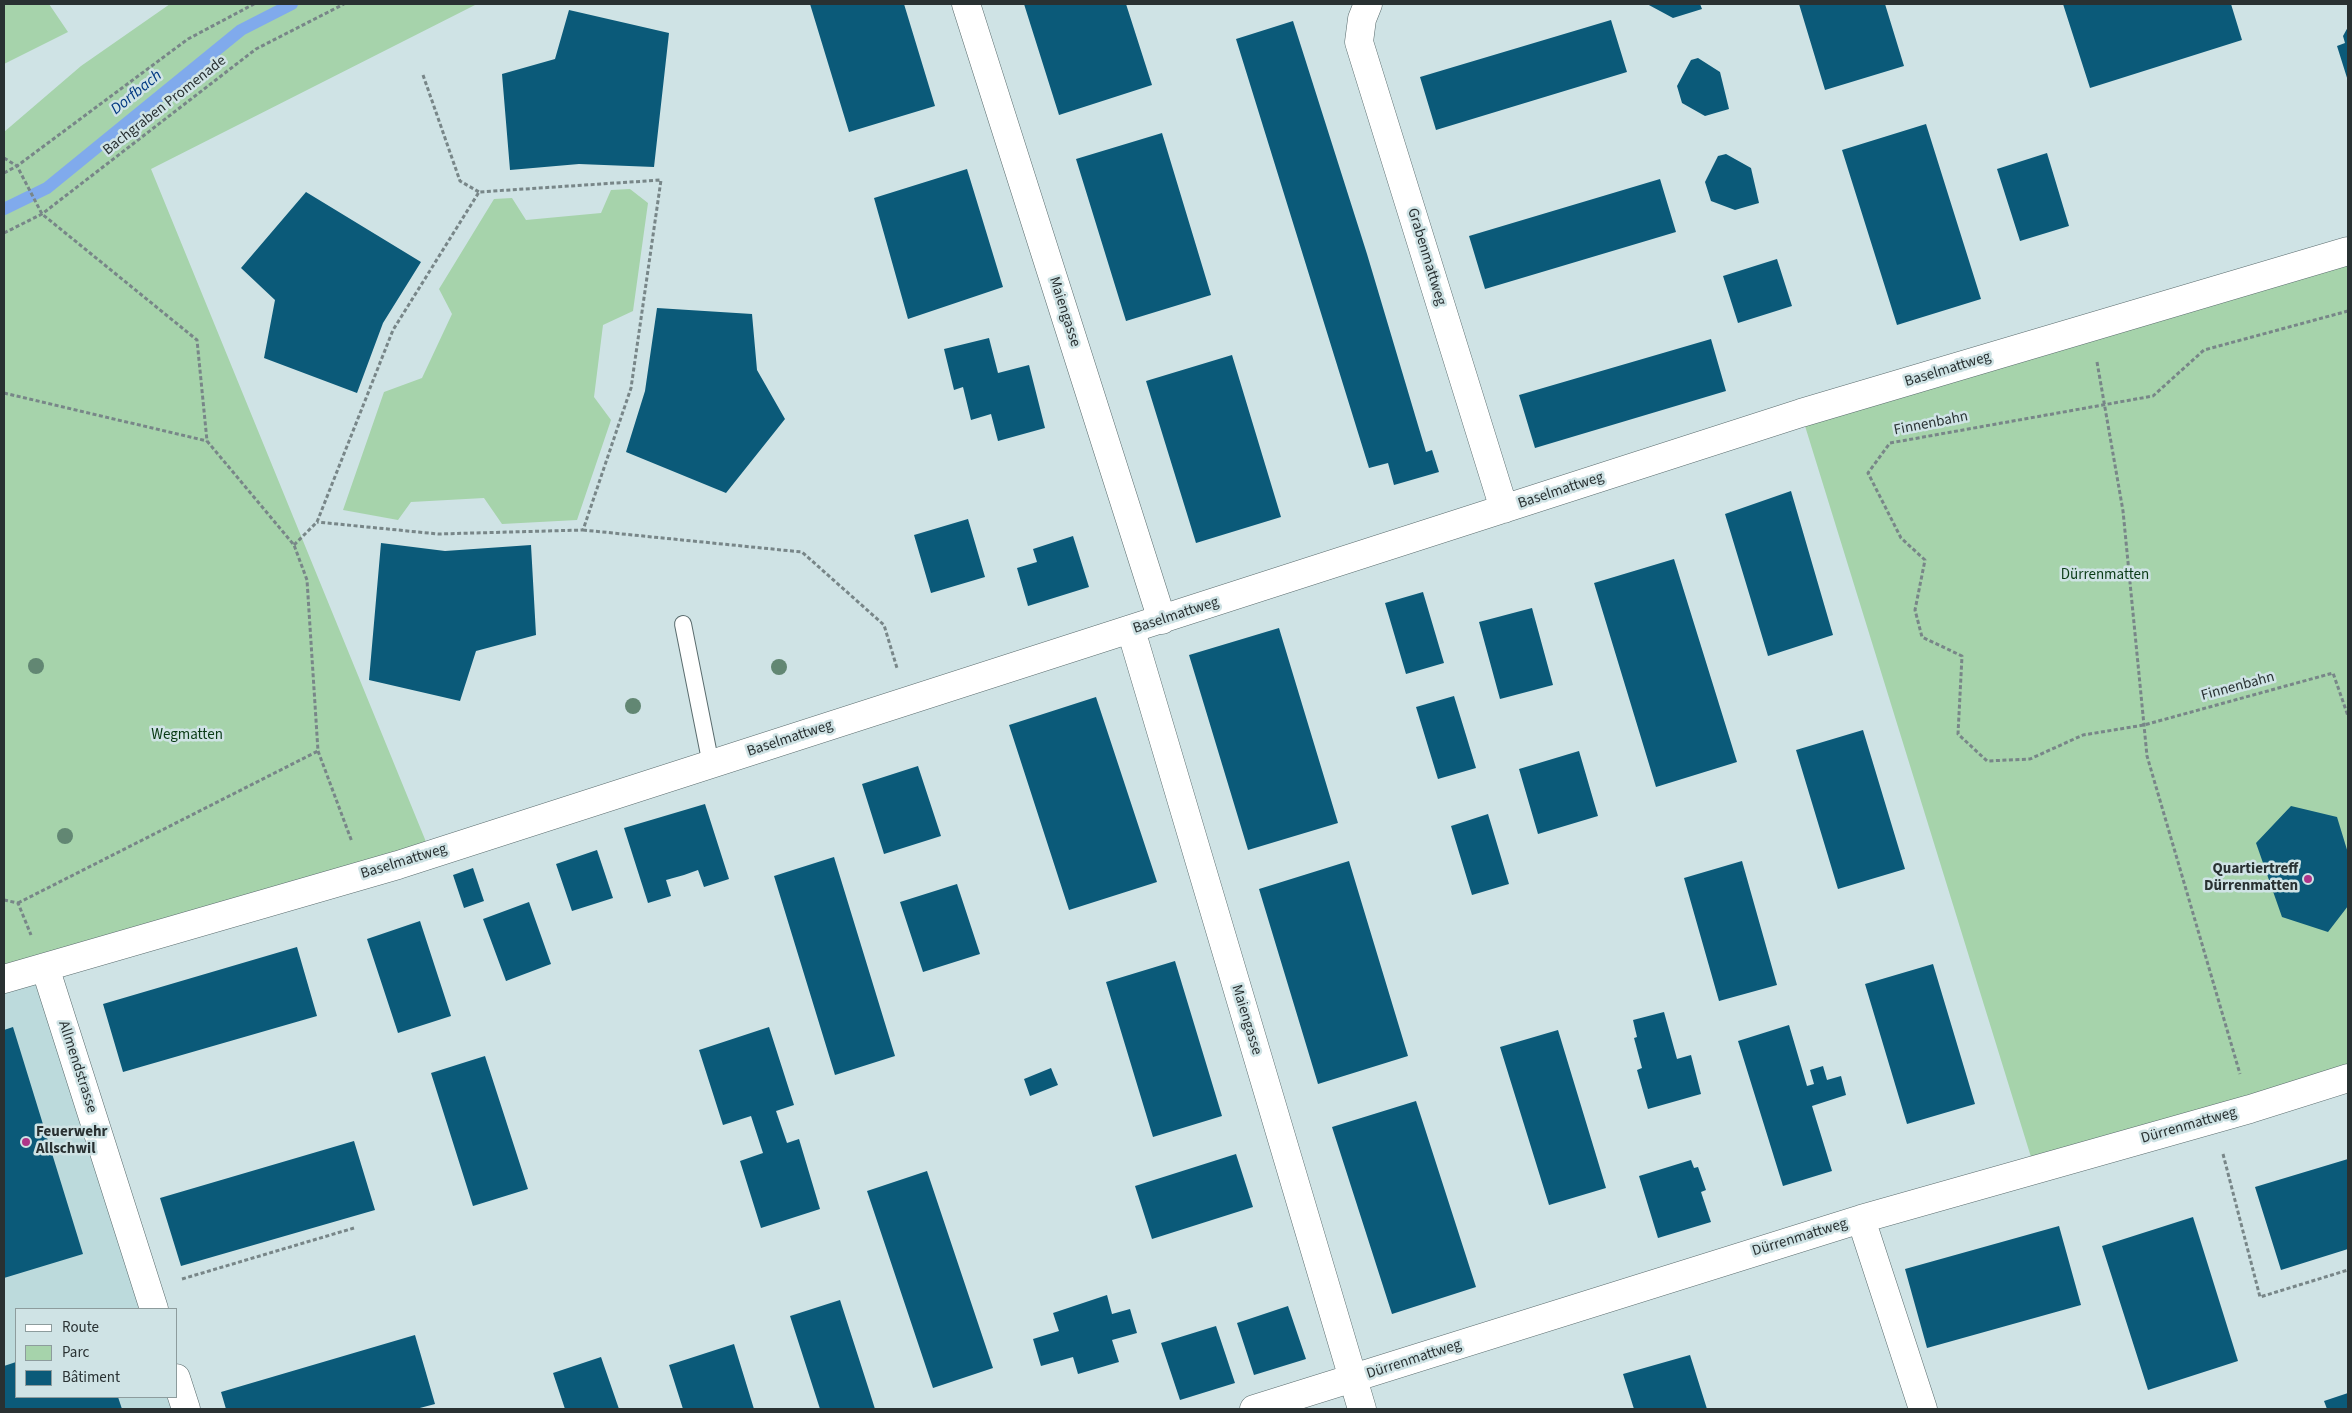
<!DOCTYPE html>
<meta charset="utf-8">
<style>
body{margin:0}
#map{position:relative;width:2352px;height:1413px;overflow:hidden;background:#cfe3e5;font-family:"Source Sans 3",sans-serif}
canvas{display:block}
.frame{position:absolute;inset:0;border:5px solid #293132;pointer-events:none}
.legend{position:absolute;left:15px;top:1308px;width:162px;height:90px;box-sizing:border-box;background:#cfe3e5;border:1px solid #8d9c9d;margin:0;padding:6px 9px;list-style:none;font-size:15px;color:#293132}
.legend li{display:flex;align-items:center;gap:10px;height:25px}
.legend b{width:25px;border:1px solid #8d9c9d}
</style>
<div id="map">
<canvas width="2352" height="1413"></canvas>
<div class="frame"></div>
<ul class="legend">
<li><b style="height:6px;background:#fff"></b>Route</li>
<li><b style="height:14px;background:#a6d3ab"></b>Parc</li>
<li><b style="height:14px;background:#0b5a79"></b>Bâtiment</li>
</ul>
</div>
<script>
const g = document.querySelector('canvas').getContext('2d');
g.lineJoin = 'round';
function fill(path, color) { g.fillStyle = color; g.fill(path, 'evenodd'); }
function trace(path, color, width, dash) { g.strokeStyle = color; g.lineWidth = width; g.lineCap = dash ? 'butt' : 'round'; g.setLineDash(dash || []); g.stroke(path); }
function label(font, color, halo, rows, align = 'center') {
  g.font = font + ' "Source Sans 3",sans-serif'; g.lineWidth = 5; g.setLineDash([]); g.textBaseline = 'middle'; g.strokeStyle = halo; g.fillStyle = color; for (const [text, x, y, turn = 0] of rows) {
    g.save(); g.translate(x, y); g.rotate((+turn || 0) * Math.PI / 180); g.textAlign = isNaN(turn) ? turn : align; if (halo) g.strokeText(text, 0, 0); g.fillText(text, 0, 0); g.restore();
  }
}
const built = new Path2D(`
 M45 967 154 1309H16V1397H176L186 1409H4V979Z`);
const green = new Path2D(`
 M4 4H49L68 32 4 64Z
 M170 4H477L151 169 431 854 4 979V132L81 66Z
 M630 189 648 203 633 311 603 325 594 397 611 420 577 520 502 524 484 498 411 502 398 520 343 510 384 392 422 378 452 314 439 289 494 199 512 198 526 220 601 213 611 190Z
 M2348 251V1078L2035 1170 1801 413Z`);
const stream = new Path2D(`
 M4 209 47 188 241 30 292 4`);
const building = new Path2D(`
 M810 4H904L935 106 849 132Z
 M1024 4H1126L1152 85 1059 115Z
 M1647 4H1700L1702 9 1673 18Z
 M1799 4H1885L1904 66 1825 90Z
 M2063 4H2231L2242 40 2090 88Z
 M569 10 669 33 654 167 579 164 510 170 502 74 555 59Z
 M1611 20 1627 72 1436 130 1420 77Z
 M1293 21 1367 254 1426 452 1432 450 1439 472 1394 485 1388 463 1369 468 1236 39Z
 M2348 27V81L2337 46 2345 43 2343 36Z
 M1698 58 1720 72 1729 109 1705 116 1682 103 1677 86 1691 60Z
 M1926 124 1981 299 1897 325 1842 150Z
 M1162 133 1211 295 1126 321 1076 159Z
 M2047 153 2069 226 2020 241 1997 169Z
 M1726 154 1751 168 1759 203 1735 210 1711 201 1705 182 1718 156Z
 M967 169 1003 287 908 319 874 198Z
 M1660 179 1676 232 1485 289 1469 236Z
 M306 192 421 262 383 323 357 393 264 358 275 300 241 268Z
 M1777 259 1792 306 1738 323 1723 276Z
 M657 308 752 314 757 370 785 419 726 493 626 452 645 391Z
 M989 338 998 373 1029 365 1045 428 998 441 991 414 971 420 963 387 954 390 944 349Z
 M1711 339 1726 391 1535 448 1519 395Z
 M1232 355 1281 517 1196 543 1146 381Z
 M1791 491 1833 635 1768 656 1725 514Z
 M968 519 985 577 931 593 914 535Z
 M1073 536 1089 587 1028 606 1017 568 1037 562 1033 549Z
 M381 543 445 551 531 545 536 635 476 651 460 701 369 680Z
 M1674 559 1737 762 1656 787 1594 583Z
 M1423 592 1444 663 1406 674 1385 603Z
 M1532 608 1553 685 1500 699 1479 622Z
 M1279 628 1338 823 1248 850 1189 655Z
 M1454 696 1476 768 1438 779 1416 707Z
 M1096 697 1157 882 1069 910 1009 725Z
 M1863 730 1905 869 1838 889 1796 750Z
 M1579 751 1598 816 1538 834 1519 769Z
 M918 766 941 836 884 854 862 784Z
 M705 804 729 879 704 887 698 870 684 875 666 880 671 896 648 903 624 828Z
 M2291 806 2337 817 2348 853V906L2328 932 2282 917 2256 843Z
 M1488 814 1509 884 1472 895 1451 826Z
 M597 850 613 898 572 911 556 864Z
 M834 857 895 1056 835 1075 774 876Z
 M1349 861 1408 1056 1318 1084 1259 889Z
 M1742 861 1777 985 1719 1001 1684 878Z
 M473 868 484 901 464 908 453 875Z
 M957 884 980 954 923 972 900 902Z
 M529 902 551 964 506 981 483 919Z
 M420 921 451 1016 398 1033 367 939Z
 M297 947 317 1016 123 1072 103 1004Z
 M1175 961 1222 1116 1153 1137 1106 982Z
 M1933 964 1975 1104 1907 1124 1865 984Z
 M1664 1012 1677 1059 1691 1055 1701 1094 1648 1109 1637 1070 1642 1068 1634 1038 1637 1037 1633 1020Z
 M1789 1025 1807 1086 1814 1084 1810 1070 1823 1066 1827 1080 1841 1076 1846 1095 1812 1106 1832 1171 1783 1186 1738 1041Z
 M13 1027 83 1254 4 1278V1030Z
 M769 1027 794 1105 776 1111 787 1143 799 1139 820 1209 761 1228 740 1161 763 1153 751 1116 723 1125 699 1050Z
 M1558 1030 1606 1188 1549 1205 1500 1047Z
 M485 1056 528 1189 473 1206 431 1073Z
 M1051 1068 1058 1085 1030 1096 1024 1079Z
 M1416 1101 1476 1287 1392 1314 1332 1127Z
 M354 1141 375 1210 181 1266 160 1198Z
 M1236 1154 1253 1207 1152 1239 1135 1186Z
 M2348 1159V1249L2281 1270 2255 1187Z
 M1691 1160 1694 1168 1698 1167 1706 1190 1701 1192 1711 1222 1658 1238 1639 1176Z
 M927 1171 993 1368 933 1388 867 1191Z
 M2193 1217 2238 1361 2148 1390 2102 1246Z
 M2059 1226 2081 1305 1927 1348 1905 1269Z
 M1107 1295 1112 1314 1130 1309 1137 1333 1112 1340 1119 1362 1078 1374 1073 1357 1041 1366 1033 1339 1059 1331 1053 1313Z
 M840 1300 869 1390 875 1409H820L790 1316Z
 M1288 1306 1306 1359 1254 1375 1237 1323Z
 M1216 1326 1235 1383 1180 1400 1161 1343Z
 M415 1335 435 1404 416 1409H226L221 1392Z
 M734 1344 754 1409H683L669 1365Z
 M1690 1355 1707 1409H1634L1623 1374Z
 M601 1357 619 1409H565L553 1373Z
 M16 1362V1397H118L122 1409H4V1366Z
 M2348 1393V1409H2327L2324 1401Z`);
const path = new Path2D(`
 M423 75 460 181 479 192
 M4 158 17 166 42 214 197 340 207 441 294 545 307 580 318 751 352 842
 M4 173 17 166 188 39 254 4
 M4 233 42 214 256 49 344 4
 M2348 311 2204 350 2153 396 1890 443 1868 473 1901 538 1925 560 1915 610 1922 637 1962 656 1958 734 1987 761 2030 759 2083 735 2144 725 2333 673 2348 716
 M2097 362 2123 511 2147 756 2240 1074
 M4 393 207 441
 M583 530 802 552 884 625 897 668
 M294 545 317 522 393 330 479 192 661 180 631 388 583 530 438 534 317 522
 M4 900 18 903 31 935
 M18 903 318 751
 M2223 1154 2260 1297 2348 1270
 M182 1279 354 1228`);
const lane = new Path2D(`
 M683 624 711 765`);
const street = new Path2D(`
 M966 4 1162 620
 M1368 4 1362 19 1359 42 1504 509
 M1131 630 1362 1409
 M45 967 154 1309
 M4 979 398 865 1801 413 2348 251
 M1861 1219 1923 1409
 M176 1378 186 1409
 M1254 1409 1861 1219 2250 1109 2348 1078`);
const trees = [
 [36,666],
 [779,667],
 [633,706],
 [65,836]
];
const markers = [
 [2308,879,5,"#ae3589"],
 [26,1142,5,"#ae3589"]
];
const streetNames = [
 ["Bachgraben Promenade",165,106,-38],
 ["Grabenmattweg",1426,257,73],
 ["Maiengasse",1064,312,72],
 ["Baselmattweg",1948,370,-17],
 ["Finnenbahn",1931,424,-11],
 ["Baselmattweg",1561,491,-18],
 ["Baselmattweg",1176,616,-18],
 ["Finnenbahn",2238,687,-15],
 ["Baselmattweg",790,739,-18],
 ["Baselmattweg",404,862,-17],
 ["Maiengasse",1246,1020,73],
 ["Allmendstrasse",77,1067,72],
 ["Dürrenmattweg",2189,1126,-16],
 ["Dürrenmattweg",1800,1238,-17],
 ["Dürrenmattweg",1414,1360,-18]
];
const parkNames = [
 ["Dürrenmatten",2105,576],
 ["Wegmatten",187,736]
];
const poiNames = [
 ["Quartiertreff",2298,870],
 ["Dürrenmatten",2298,887],
 ["Feuerwehr",36,1133,"left"],
 ["Allschwil",36,1150,"left"]
];
const waterNames = [
 ["Dorfbach",137,93,-39]
];
fill(built, '#bcdadc');
fill(green, '#a6d3ab');
trace(stream, '#80aaec', 12);
fill(building, '#0b5a79');
trace(lane, '#5a6c6e', 18);
trace(street, '#5a6c6e', 29);
trace(path, '#788688', 3, [4, 2.5]);
trace(lane, '#fff', 16);
trace(street, '#fff', 28);
g.fillStyle = '#628773';
for (const [x, y] of trees) { g.beginPath(); g.arc(x, y, 8, 0, 2 * Math.PI); g.fill(); }
for (const [x, y, r, color] of markers) { const dot = new Path2D(); dot.arc(x, y, r, 0, 2 * Math.PI); g.fillStyle = color; g.fill(dot); trace(dot, '#cfe3e5', 2); }
label('15px', '#293132', '#cfe3e5', streetNames);
label('15px', '#093b16', '#cfe3e5', parkNames);
label('bold 15px', '#293132', '#cfe3e5', poiNames, 'right');
label('italic 16px', '#013781', '#cfe3e5', waterNames);
</script>
